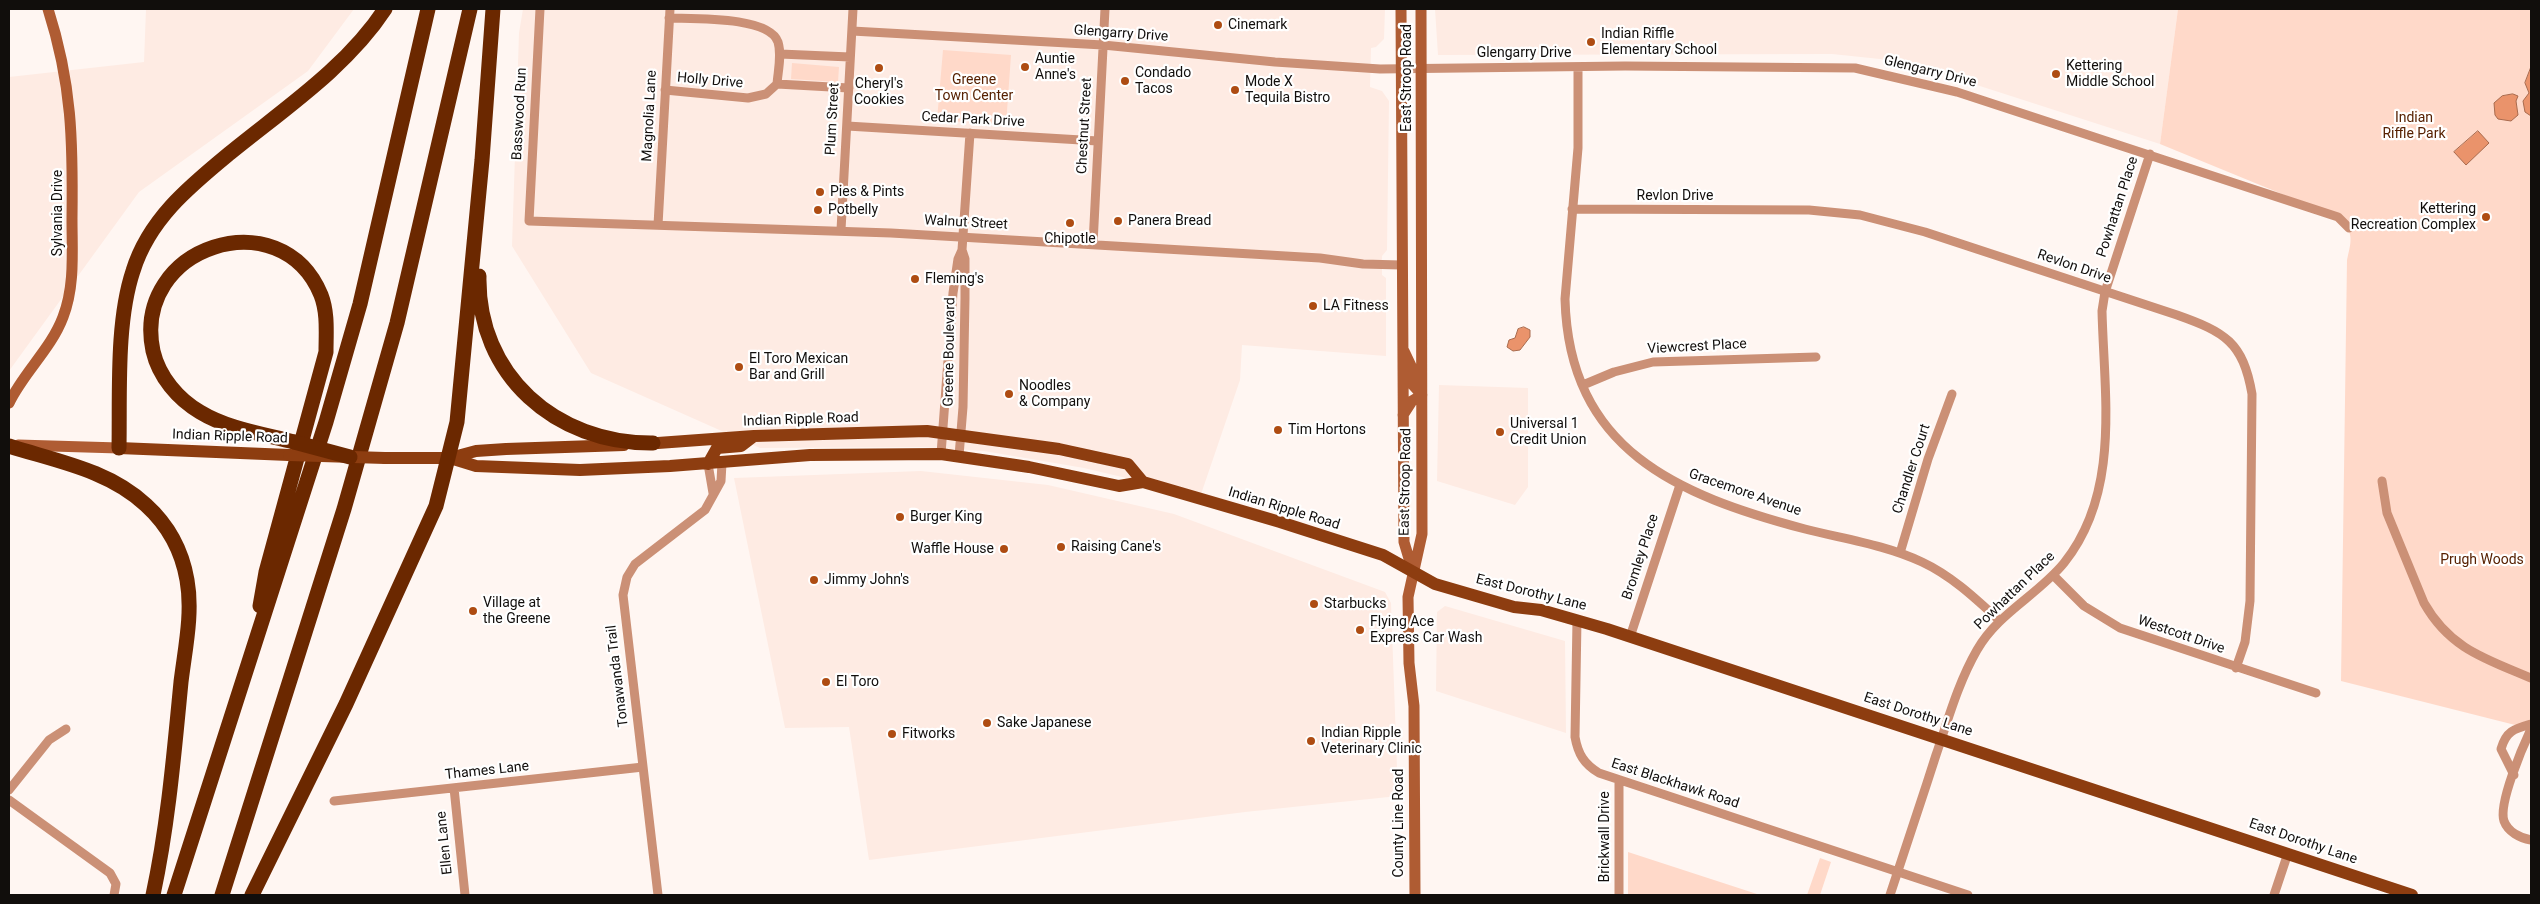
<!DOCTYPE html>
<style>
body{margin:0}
#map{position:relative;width:2540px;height:904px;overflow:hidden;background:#fff6f2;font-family:Roboto,sans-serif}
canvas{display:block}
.frame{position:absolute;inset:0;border:10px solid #110e0c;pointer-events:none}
</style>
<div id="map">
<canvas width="2540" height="904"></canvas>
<div class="frame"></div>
</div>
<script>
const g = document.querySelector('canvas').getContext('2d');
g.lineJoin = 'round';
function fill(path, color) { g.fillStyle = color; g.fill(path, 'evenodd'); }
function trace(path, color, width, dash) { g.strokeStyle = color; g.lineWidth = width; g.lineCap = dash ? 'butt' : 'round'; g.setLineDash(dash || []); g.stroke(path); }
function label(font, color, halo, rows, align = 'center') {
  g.font = font + ' Roboto,sans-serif'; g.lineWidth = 4.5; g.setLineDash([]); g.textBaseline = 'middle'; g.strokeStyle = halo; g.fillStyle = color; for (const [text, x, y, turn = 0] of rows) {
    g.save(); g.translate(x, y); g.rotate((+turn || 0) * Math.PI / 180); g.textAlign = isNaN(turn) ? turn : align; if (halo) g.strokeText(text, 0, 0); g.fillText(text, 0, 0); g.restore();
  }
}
const built = new Path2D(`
 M146 9H354L308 71 139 192 9 371V77L144 62Z
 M523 9H1385L1384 39 1376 47 1371 48 1370 87 1382 91 1389 101 1387 250 1382 256V275L1386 278V356L1242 345 1240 380 1199 500 1143 482 1084 468 984 451 922 447 760 448 591 373 512 246 519 33Z
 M1435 9H2178L2160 144 1924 68 1880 59 1832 54 1438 55Z
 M1439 385 1528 388V487L1515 505 1437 481Z
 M921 471 1048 485 1174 514 1385 592 1391 603 1398 796 1245 812 869 860 849 727 785 728 734 478Z
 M1445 606 1565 641 1566 733 1436 691 1437 612Z`);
const green = new Path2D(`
 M2178 9H2531V729L2341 681 2347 260C2352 238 2354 233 2338 217L2160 144Z
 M943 50 1011 55 1006 125 937 120Z
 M792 63 839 67 838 82 791 79Z
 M1628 852 1760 895H1628Z
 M1820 858 1831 862 1820 895H1807Z`);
const water = new Path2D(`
 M2531 67V116L2525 112 2523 101 2529 93 2525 83Z
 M2513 94 2518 96 2516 101 2518 115 2511 121 2498 119 2495 115 2494 103 2502 96Z
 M2478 131 2489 143 2466 165 2454 152Z
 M1524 327 1530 330V337L1520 350 1513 351 1507 347 1509 340 1515 338 1518 329Z`);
const street = new Path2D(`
 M540 9 529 221 891 233 1320 258 1363 264 1401 265
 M852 31 1103 45 1275 62 1380 69 1625 66 1855 68 1957 92 2338 217 2349 228
 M780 54 850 57
 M1578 67V148L1565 299C1569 450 1677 495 1805 529 1844 539 1886 545 1922 562 1952 576 1976 599 2000 621
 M777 84 849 88
 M665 90 748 98 766 94 777 84C778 71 782 55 778 42 769 16 693 19 669 18
 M847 126 1098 141
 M1572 209 1809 210 1860 215 1925 232 2177 315C2225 332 2243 342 2252 394L2250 601 2245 642 2236 668
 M658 225 670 9
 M841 230 853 9
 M1093 244 1105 9
 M1583 385 1614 372 1653 362 1816 357
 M941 454 953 293 958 259 962 250
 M959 456 963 407 965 298V259L962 250 970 133
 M708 464 713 493
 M2382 481 2387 513 2424 603C2450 649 2486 659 2531 678
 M1900 553 1928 459 1952 394
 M2053 575 2084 606 2120 628 2316 693
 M1577 620 1575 737C1578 754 1584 764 1599 773L1968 895
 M1630 637 1680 485
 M2531 729C2523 746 2498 804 2504 821 2508 832 2520 838 2531 840
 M2514 775 2501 749C2506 731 2514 729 2531 724
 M454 788 465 895
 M9 790 49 740 66 729
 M9 800 110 873 116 884 114 895
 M334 801 643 767
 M658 895 623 595 627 577 635 564 705 510 721 481 722 463
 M1619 895V780
 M1890 895C1905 849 1921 802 1936 755 1948 720 1958 683 1977 650 1998 613 2038 595 2064 563 2121 492 2104 395 2102 311L2105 292 2150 154
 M2274 895 2288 853`);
const secondary = new Path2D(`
 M1401 9 1404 542 1413 572
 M9 403C24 372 51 349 63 317 75 286 72 252 72 219 73 141 72 84 48 9
 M1403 415 1412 401 1422 395 1413 385V370L1404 351
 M18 445 119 448
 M1415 895 1414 706 1409 663 1408 597 1422 534 1421 9`);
const primary = new Path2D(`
 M644 444 754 436 927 431 1059 449 1128 464 1143 482
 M119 448 289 455
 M385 458H450L476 451 506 449 624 445
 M450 458 476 466 580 470 670 466 810 455 941 454 1029 467 1119 486 1143 482 1280 522 1383 555 1435 584 1514 607 1541 610 1607 629 2412 895
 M708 464 717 448 741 446 754 436`);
const highway = new Path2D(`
 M479 276C477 375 556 444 653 443
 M9 446C56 461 109 470 146 505 168 525 182 551 187 580 193 613 185 649 181 682 174 754 168 825 153 895
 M119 448C120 393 116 322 133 271 149 219 190 186 230 153 284 109 347 67 385 9
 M260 606 266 572 326 352C326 333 328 313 321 295 281 198 131 246 153 351 159 377 178 399 200 412 228 429 263 434 294 442
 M174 895 326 422 360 304 428 9
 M222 895 344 509 397 323 470 9
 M252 895 346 704 436 506 457 422 482 160 493 9`);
const primaryBridge = new Path2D(`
 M289 455 385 458`);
const highwayBridge = new Path2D(`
 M294 442 350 457`);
const markers = [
 [1218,25,5,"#ae4c12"],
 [1591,42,5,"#ae4c12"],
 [1025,67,5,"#ae4c12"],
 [879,68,5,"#ae4c12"],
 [2056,74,5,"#ae4c12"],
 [1125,81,5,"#ae4c12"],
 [1235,90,5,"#ae4c12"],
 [820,192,5,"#ae4c12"],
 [818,210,5,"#ae4c12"],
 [2486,217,5,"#ae4c12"],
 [1118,221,5,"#ae4c12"],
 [1070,223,5,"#ae4c12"],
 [915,279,5,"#ae4c12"],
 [1313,306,5,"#ae4c12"],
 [739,367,5,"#ae4c12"],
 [1009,394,5,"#ae4c12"],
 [1278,430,5,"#ae4c12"],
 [1500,432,5,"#ae4c12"],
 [900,517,5,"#ae4c12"],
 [1061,547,5,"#ae4c12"],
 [1004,549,5,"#ae4c12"],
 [814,580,5,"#ae4c12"],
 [1314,604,5,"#ae4c12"],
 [473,611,5,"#ae4c12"],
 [1360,630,5,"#ae4c12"],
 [826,682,5,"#ae4c12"],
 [987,723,5,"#ae4c12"],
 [892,734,5,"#ae4c12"],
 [1311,741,5,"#ae4c12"]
];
const poiNames = [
 ["Cinemark",1228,25],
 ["Indian Riffle",1601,34],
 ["Elementary School",1601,50],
 ["Auntie",1035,59],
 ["Anne's",1035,75],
 ["Kettering",2066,66],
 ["Middle School",2066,82],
 ["Condado",1135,73],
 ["Tacos",1135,89],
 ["Mode X",1245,82],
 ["Tequila Bistro",1245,98],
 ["Cheryl's",879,84,"center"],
 ["Cookies",879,100,"center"],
 ["Pies & Pints",830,192],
 ["Kettering",2476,209,"right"],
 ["Recreation Complex",2476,225,"right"],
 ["Potbelly",828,210],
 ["Panera Bread",1128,221],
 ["Chipotle",1070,239,"center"],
 ["Fleming's",925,279],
 ["LA Fitness",1323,306],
 ["El Toro Mexican",749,359],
 ["Bar and Grill",749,375],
 ["Noodles",1019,386],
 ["& Company",1019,402],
 ["Universal 1",1510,424],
 ["Credit Union",1510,440],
 ["Tim Hortons",1288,430],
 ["Burger King",910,517],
 ["Raising Cane's",1071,547],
 ["Waffle House",994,549,"right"],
 ["Jimmy John's",824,580],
 ["Village at",483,603],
 ["the Greene",483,619],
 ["Starbucks",1324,604],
 ["Flying Ace",1370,622],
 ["Express Car Wash",1370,638],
 ["El Toro",836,682],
 ["Sake Japanese",997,723],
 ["Indian Ripple",1321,733],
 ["Veterinary Clinic",1321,749],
 ["Fitworks",902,734]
];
const streetNames = [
 ["Glengarry Drive",1121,34,4],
 ["Glengarry Drive",1524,53],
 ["Glengarry Drive",1930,72,14],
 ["East Stroop Road",1407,78,-90],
 ["Holly Drive",710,81,5],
 ["Basswood Run",520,114,-87],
 ["Magnolia Lane",650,116,-87],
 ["Plum Street",833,119,-87],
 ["Cedar Park Drive",973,120,3],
 ["Chestnut Street",1085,126,-87],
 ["Revlon Drive",1675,196],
 ["Powhattan Place",2118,207,-72],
 ["Sylvania Drive",58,213,-90],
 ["Walnut Street",966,223,3],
 ["Revlon Drive",2074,267,19],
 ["Viewcrest Place",1697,347,-3],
 ["Greene Boulevard",950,352,-89],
 ["Indian Ripple Road",801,420,-2],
 ["Indian Ripple Road",230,437,2],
 ["Chandler Court",1912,469,-72],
 ["East Stroop Road",1406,482,-89],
 ["Gracemore Avenue",1745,493,19],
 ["Indian Ripple Road",1284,509,17],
 ["Bromley Place",1641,557,-72],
 ["Powhattan Place",2015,591,-44],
 ["East Dorothy Lane",1531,593,14],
 ["Westcott Drive",2181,635,19],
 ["Tonawanda Trail",618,676,-97],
 ["East Dorothy Lane",1918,715,18],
 ["Thames Lane",487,771,-6],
 ["East Blackhawk Road",1675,784,18],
 ["County Line Road",1399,823,-90],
 ["Brickwall Drive",1605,837,-90],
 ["East Dorothy Lane",2303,842,19],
 ["Ellen Lane",445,843,-96]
];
const parkNames = [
 ["Greene",974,80],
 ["Town Center",974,96],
 ["Indian",2414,118],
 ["Riffle Park",2414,134],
 ["Prugh Woods",2482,560]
];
fill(built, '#feebe3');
fill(green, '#ffd9c9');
fill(water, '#ea936b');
trace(water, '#a96b4e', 1);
trace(street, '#cb9076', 9);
trace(secondary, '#af5c33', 11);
trace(primary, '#8d3d10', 12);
trace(highway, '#6b2800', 15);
trace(primaryBridge, '#8d3d10', 12);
trace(highwayBridge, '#6b2800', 15);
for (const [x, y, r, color] of markers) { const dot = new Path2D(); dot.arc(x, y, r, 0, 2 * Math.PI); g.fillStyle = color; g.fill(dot); trace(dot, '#fff', 2); }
label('14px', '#110e0c', '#fff', poiNames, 'left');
label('14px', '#110e0c', '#fff', streetNames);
label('14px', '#572102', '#fff', parkNames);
</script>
